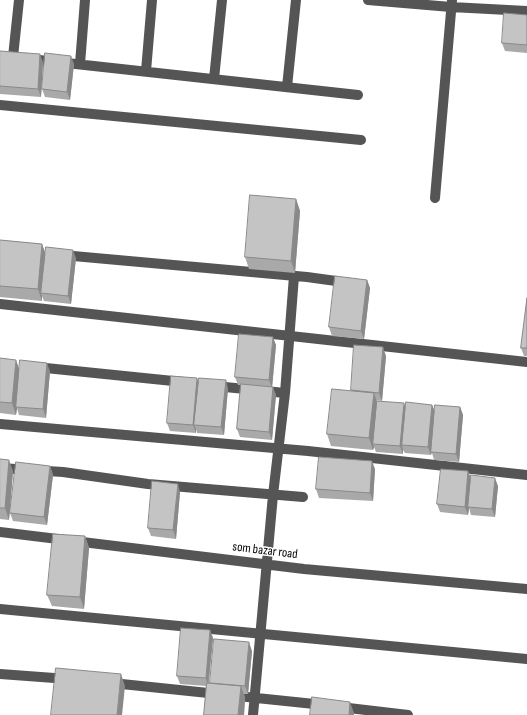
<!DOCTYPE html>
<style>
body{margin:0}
canvas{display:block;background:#fff}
</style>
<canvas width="527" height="715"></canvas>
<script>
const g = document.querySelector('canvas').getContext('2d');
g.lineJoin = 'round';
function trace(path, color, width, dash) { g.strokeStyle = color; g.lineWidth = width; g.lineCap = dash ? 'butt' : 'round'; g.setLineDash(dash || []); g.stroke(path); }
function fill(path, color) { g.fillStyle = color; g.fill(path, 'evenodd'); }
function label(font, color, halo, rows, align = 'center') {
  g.font = font + ' "Sofia Sans Condensed",sans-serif'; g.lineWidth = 3; g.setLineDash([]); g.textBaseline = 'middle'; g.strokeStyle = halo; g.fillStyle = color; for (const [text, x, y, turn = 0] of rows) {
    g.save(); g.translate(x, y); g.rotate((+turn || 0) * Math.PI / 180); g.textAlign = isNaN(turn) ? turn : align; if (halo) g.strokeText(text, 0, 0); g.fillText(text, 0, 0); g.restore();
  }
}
const minor = new Path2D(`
 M368 0 451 7 527 11
 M13 57 19 0
 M30 59 358 95
 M80 64 85 0
 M146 71 152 0
 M214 79 222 0
 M287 87 296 0
 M0 105 361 140
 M435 198 452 0
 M62 255 307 277 336 281
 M0 304 527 362
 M36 367 183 382
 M215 386 285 393
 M0 424 308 451 527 475
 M0 468 63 472 148 484 303 497
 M0 532 304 569 527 589
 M0 609 527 659
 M0 674 68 679
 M112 683 324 705
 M340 707 408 715
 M253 715 273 495 285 393 294 276`);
const wall = new Path2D(`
 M527 15V53L505 51 502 43Z
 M0 51 43 62 41 97 0 94Z
 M74 64 70 100 45 97 42 89Z
 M296 199 300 211 295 273 249 269 245 257Z
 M0 240 42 244 45 254 76 258 71 304 44 301 42 296V301L0 297Z
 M367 280 370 288 364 339 332 336 329 327Z
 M527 298V356H524L521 348Z
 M276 345 272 387 276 395 272 440 240 437 237 429 241 385H238L235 377Z
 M386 356 382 401 376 400 377 401 405 407 432 405 435 411 460 407 463 415 459 462 434 460 432 453 431 455 405 453 403 450V454L376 452 374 447 373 450 331 446 327 434 351 391Z
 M0 358 20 370 50 371 46 418 19 415 17 408 16 415 0 413Z
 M198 381 228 388 224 435 197 433 196 429V433L170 431 167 423Z
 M0 459 13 471 9 520 0 519Z
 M50 466 53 475 47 525 13 521 10 513Z
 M375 469 373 501 319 498 316 489Z
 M468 471 471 479 498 486 495 517 471 515 469 508 468 515 440 512 437 504Z
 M180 492 176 539 151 536 148 528Z
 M85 536 89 548 84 609 52 606 47 595Z
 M210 630 213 638 209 683 210 684 252 651 248 694H244L245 698 244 715H204L206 686 180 684 177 676Z`);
const shadedWall = new Path2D(`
 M40 54 43 62 41 97 38 89Z
 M71 56 74 64 70 100 67 92Z
 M296 199 300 211 295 273 291 261Z
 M42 244 46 255 41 293 42 296V301L38 289Z
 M73 250 76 258 71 304 68 296Z
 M367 280 370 288 364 339 361 331Z
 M273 337 276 345 272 388 269 380Z
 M383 347 386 356 382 401 379 393Z
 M16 360 20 371 16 407 17 408 16 415 12 403Z
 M47 363 50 371 46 418 43 409Z
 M197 378 200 386 194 425 196 429V433L193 425Z
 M226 380 228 388 224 435 221 427Z
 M273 387 276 395 272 440 269 432Z
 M374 393 378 405 373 444 374 447 373 450 369 438Z
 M404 403 407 411 402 445 403 450V454L400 446Z
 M432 405 435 413 431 455 428 447Z
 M460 407 463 415 459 462 456 454Z
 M9 460 13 471 9 520 5 508Z
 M372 461 375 469 373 501 370 493Z
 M50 466 53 475 47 525 44 517Z
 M468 471 471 479 468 507 469 508 468 515 465 507Z
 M495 478 498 486 495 517 492 509Z
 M178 484 180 492 176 539 173 530Z
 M85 536 89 548 84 609 80 597Z
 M210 630 213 638 208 686 206 678Z
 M249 642 252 651 248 694 245 686Z
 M121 674 125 686 122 715H117Z
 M241 686 245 698 244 715H238Z
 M350 702 354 713V715H349Z`);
const building = new Path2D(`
 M504 13 527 15V45L502 43Z
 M0 51 40 54 38 89 0 86Z
 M45 53 71 56 67 92 42 89Z
 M250 195 296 199 291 261 245 257Z
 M0 240 42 244 38 289 0 286Z
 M46 247 73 250 68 296 41 293Z
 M335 276 367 280 361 331 329 327Z
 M527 298V348H521Z
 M239 334 273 337 269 380 235 377Z
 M354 345 383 347 379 393 351 390Z
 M0 358 16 360 12 403 0 402Z
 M20 360 47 363 43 409 16 407Z
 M171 376 197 378 193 425 167 423Z
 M199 378 226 380 221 427 194 425Z
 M241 384 273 387 269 432 237 429Z
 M332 389 374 393 369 438 327 434Z
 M377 401 404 403 400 446 373 444Z
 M406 402 432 405 428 447 402 445Z
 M435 405 460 407 456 454 431 452Z
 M319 457 372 461 370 493 316 489Z
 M0 459 9 460 5 508H0Z
 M16 462 50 466 44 517 10 513Z
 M441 469 468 471 465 507 437 504Z
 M471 475 495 478 492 509 468 507Z
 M152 481 178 484 173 530 148 528Z
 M53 534 85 536 80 597 47 595Z
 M181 628 210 630 206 678 177 676Z
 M214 639 249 642 245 686 210 683Z
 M56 668 121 674 117 715H51Z
 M207 683 241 686 238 715H204Z
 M312 697 350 702 349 715H310Z`);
const streetNames = [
 ["som bazar road",265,551,7]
];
trace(minor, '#555', 10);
fill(wall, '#a9a9a9');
fill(shadedWall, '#898989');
fill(building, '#c4c4c4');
trace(building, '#898989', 1);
label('13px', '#000', '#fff', streetNames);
</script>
